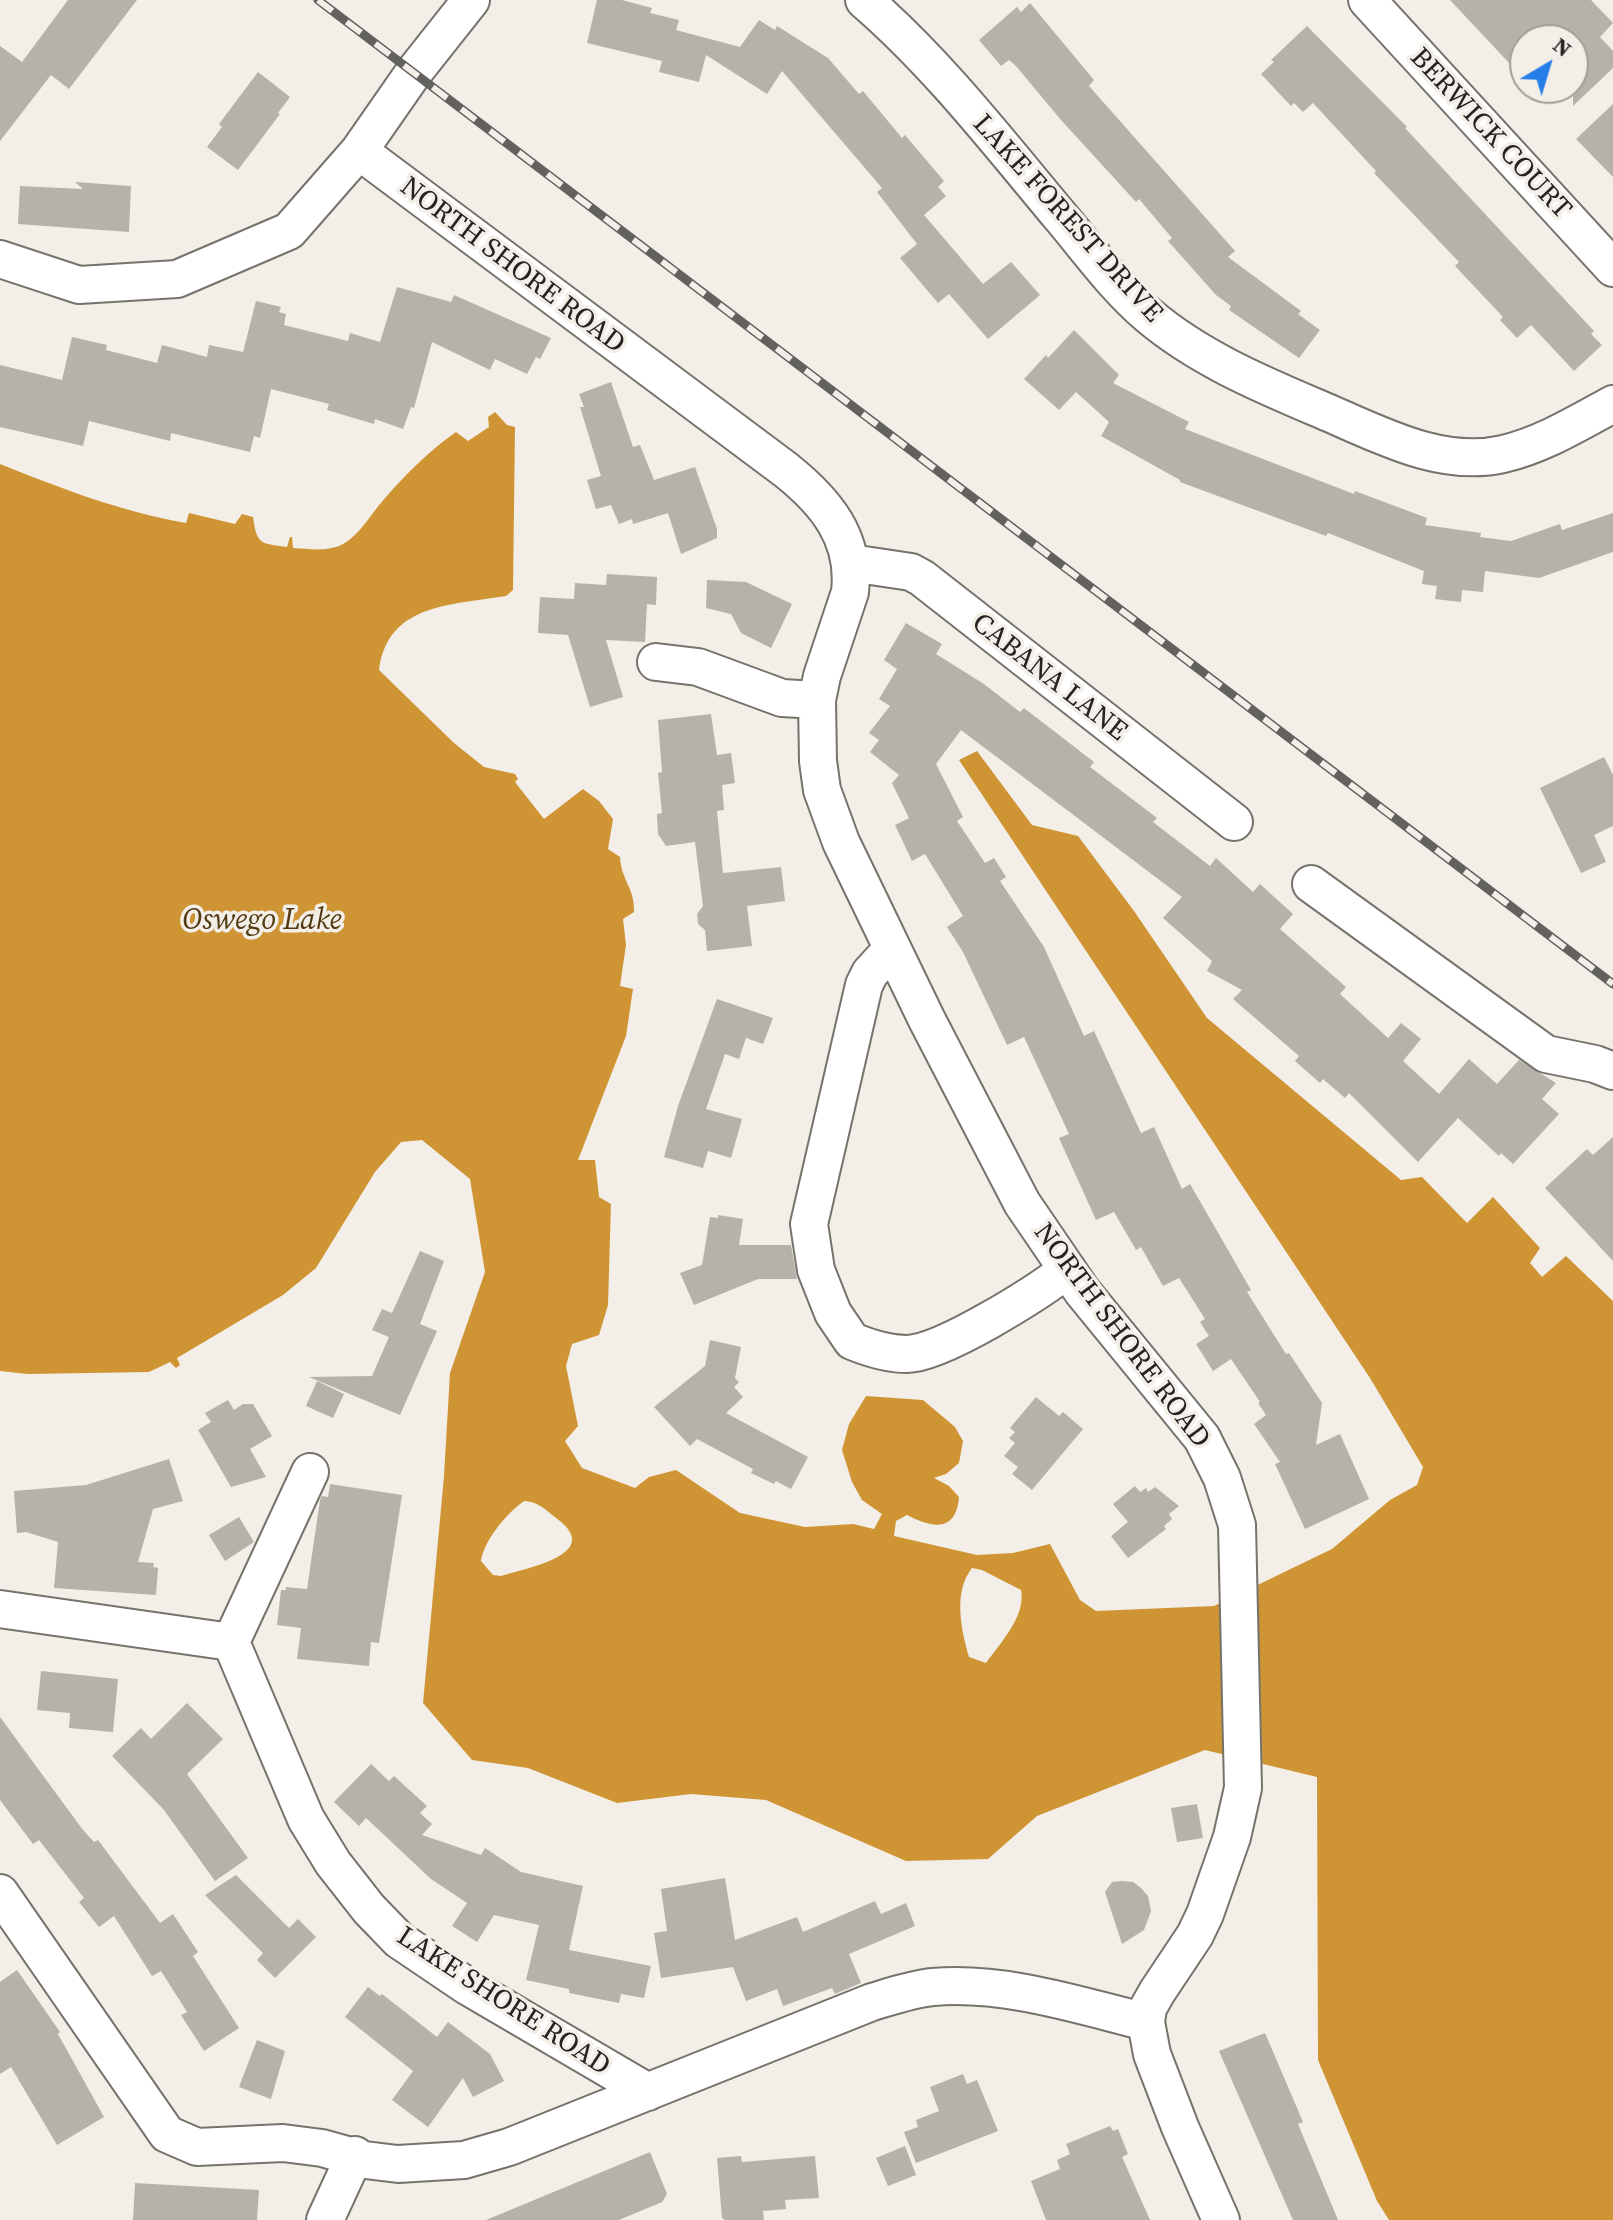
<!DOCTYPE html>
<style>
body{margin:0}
#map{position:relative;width:1613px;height:2220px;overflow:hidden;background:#f3eee7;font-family:"Source Serif 4",serif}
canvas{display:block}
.north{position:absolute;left:1509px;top:24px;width:80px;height:80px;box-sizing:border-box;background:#f3eee7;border:2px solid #a19d98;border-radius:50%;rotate:38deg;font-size:22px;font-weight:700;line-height:32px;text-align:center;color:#252321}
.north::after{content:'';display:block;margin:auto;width:28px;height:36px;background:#267ee8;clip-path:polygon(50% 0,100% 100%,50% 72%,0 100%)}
</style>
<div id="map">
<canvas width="1613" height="2220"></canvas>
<div class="north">N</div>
</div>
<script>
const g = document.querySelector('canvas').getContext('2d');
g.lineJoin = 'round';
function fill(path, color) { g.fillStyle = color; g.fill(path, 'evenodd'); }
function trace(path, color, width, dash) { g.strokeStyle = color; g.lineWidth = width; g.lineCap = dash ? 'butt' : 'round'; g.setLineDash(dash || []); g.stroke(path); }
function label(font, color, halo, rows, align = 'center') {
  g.font = font + ' "Source Serif 4",serif'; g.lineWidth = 7; g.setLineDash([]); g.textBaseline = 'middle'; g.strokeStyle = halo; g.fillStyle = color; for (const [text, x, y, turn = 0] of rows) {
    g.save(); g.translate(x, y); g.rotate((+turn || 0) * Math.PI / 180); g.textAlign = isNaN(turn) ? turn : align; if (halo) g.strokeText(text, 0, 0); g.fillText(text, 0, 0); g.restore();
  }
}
const water = new Path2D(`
 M495 412 507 425 515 427 513 590 506 596C452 605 388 603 379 670L454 743 484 767 515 774 518 779 515 782 544 819 583 789 599 801 613 819 608 849 620 857C621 880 635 888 634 912L623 919 626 945 620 986 633 989 626 1036 578 1160H595L599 1197 611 1204 608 1305 599 1335 572 1344 566 1366 578 1426 565 1441 582 1468 635 1488 649 1477 676 1470 740 1513 805 1527 853 1524 874 1529 882 1514 862 1500 852 1482 842 1450 849 1424 866 1396 923 1400 955 1427 963 1441 959 1463 946 1474 934 1478 949 1486 959 1497C956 1533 932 1528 907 1515L896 1521 894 1536 977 1555 1013 1553 1050 1544 1080 1600 1096 1611 1214 1606 1332 1549 1390 1500 1417 1485 1423 1467 1370 1378 959 760 977 751 1032 825 1078 836 1134 911 1207 1018 1401 1180 1422 1177 1467 1223 1493 1197 1540 1248 1530 1263 1542 1277 1566 1256 1613 1301V2220H1389L1377 2201 1318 2060 1317 1777 1205 1750 1037 1816 988 1859 906 1861 766 1800 691 1794 617 1803 528 1768 472 1760 423 1703 444 1476 450 1373 485 1272 470 1179 422 1140 401 1142 375 1172 316 1268 283 1295 177 1358 180 1365 176 1368 170 1362 149 1372 28 1374 0 1371V464C60 488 122 512 186 523L189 513 235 524 242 514 253 517C257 545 260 543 287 547L290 537H292L293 548C310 549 328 552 343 544 361 534 372 512 386 497 406 474 430 450 456 432L468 441 489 427 488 417ZM524 1501C537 1501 546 1510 556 1518 606 1554 526 1568 501 1576L493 1575 481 1561C484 1540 507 1513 524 1501ZM972 1568 982 1570 1021 1590C1026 1616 1001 1642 986 1663L969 1657C961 1629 953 1592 972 1568Z`);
const building = new Path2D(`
 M68 0H137L69 89 51 75 0 141V46L22 62Z
 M597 0H622L652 8 650 13 679 20 676 30 740 47 759 20 775 30 777 26 828 58 859 94 863 91 902 138 905 135 944 181 938 187 946 196 924 215 983 284 1011 262 1040 295 988 339 949 294 938 303 900 258 917 244 877 192 882 188 782 71 767 94 706 55 699 82 659 72 662 61 587 43Z
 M1450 0H1591L1613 23 1600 37 1613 51V68L1573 106V40H1525V80Z
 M1030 3 1094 80 1089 86 1235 251 1228 257 1301 311 1298 314 1320 330 1299 358 1229 310 1231 306 1216 295 1168 241 1172 238 1139 199 1136 202 1061 120 1016 66 1009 60 1001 66 979 40 1017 7 1021 12Z
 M1307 26 1407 127 1405 128 1594 331 1591 334 1602 345 1574 371 1531 325 1517 338 1500 320 1503 317 1455 266 1459 262 1374 173 1376 171 1313 103 1303 112 1294 103 1291 106 1261 74 1274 62 1271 60Z
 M258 72 290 97 278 113 280 114 238 170 207 147 222 127 219 124Z
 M1613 104V177L1576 139Z
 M75 182 131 186 129 232 18 224 20 186 83 189Z
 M397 287 451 302 454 295 551 338 540 359 536 357 527 374 495 359 490 370 432 342 414 408 411 407 403 429 375 419 374 424 327 410 329 404 271 389 260 438 254 436 250 452 171 433 170 441 89 421 83 446 0 427V365L62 380 72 337 107 345 106 350 157 363 162 345 207 357 209 345 243 352 256 301 281 307 279 312 286 314 284 325 348 341 350 333 380 342Z
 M1074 330 1119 375 1113 383 1189 422 1185 429 1354 494 1355 491 1427 518 1425 525 1481 533 1480 537 1511 541 1560 524 1562 530 1613 513V552L1539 578 1485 571 1483 592 1462 590 1461 602 1435 599 1437 586 1422 584 1424 571 1328 533 1326 536 1180 482V480L1101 436 1109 422 1076 392 1059 410 1024 379 1046 355 1048 358Z
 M611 382 633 447 640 445 654 480 695 467 717 529V538L681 554 668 513 633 524 632 519 619 524 611 505 596 509 587 480 601 476 580 407H584L579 394Z
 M607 574 657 577 656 605 647 604 645 642 606 640 623 697 590 707 568 635 538 633 540 597 574 599 575 583 606 585Z
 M707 580 746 582 792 604 771 648 741 633 731 614 706 608Z
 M906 623 942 644 936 654 984 684 1020 712 1024 708 1094 762 1090 767 1157 818 1153 822 1210 866 1216 858 1253 892 1260 884 1293 914 1280 929 1346 987 1340 994 1388 1038 1401 1023 1421 1039 1403 1061 1439 1094 1469 1059 1497 1084 1519 1060 1556 1083 1542 1099 1559 1114 1513 1164 1501 1153 1499 1156 1458 1118 1418 1162 1349 1093 1345 1098 1323 1079 1320 1083 1295 1061 1299 1056 1233 999 1242 990 1207 971 1212 961 1163 918 1182 897 961 730 936 764 963 817 957 821 985 863 994 858 1006 877 1000 881 1044 947 1084 1036 1094 1031 1141 1133 1154 1127 1182 1189 1190 1184 1251 1290 1247 1292 1286 1354 1289 1353 1322 1403 1316 1445 1340 1434 1369 1499 1305 1529 1275 1464 1280 1462 1254 1424 1266 1415 1258 1403 1260 1402 1231 1359 1213 1371 1196 1344 1209 1336 1200 1322 1205 1319 1179 1278 1163 1286 1141 1247 1136 1250 1114 1212 1096 1220 1059 1138 1069 1134 1024 1037 1007 1045 963 952 947 927 963 916 925 854 912 861 895 825 909 818 892 783 899 775 870 752 879 740 869 733 890 706 879 699 897 669 884 660Z
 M711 714 717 755 731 753 735 783 722 785 724 810 717 811 723 873 781 867 785 901 747 906 752 946 707 951 705 930 698 924 697 914 703 906 695 842 666 846 658 834 657 814 662 813 658 773 662 772 658 720Z
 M1604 757 1613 775V826L1594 835 1606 862 1581 873 1540 788Z
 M717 999 773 1018 763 1044 746 1038 739 1059 725 1054 706 1109 742 1119 731 1158 708 1151 703 1168 664 1157 678 1106Z
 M1613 1137V1261L1545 1188 1587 1149 1593 1155Z
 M718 1215 743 1219 739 1245H791L797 1279H758L694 1305 680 1273 702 1265 710 1217 718 1218Z
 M420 1251 444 1261 420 1324 437 1331 400 1415 309 1377 372 1376 389 1337 372 1330 382 1309 392 1313Z
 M710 1340 741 1347 735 1378 739 1382 734 1387 743 1397 726 1413 808 1457 791 1489 776 1481 774 1484 751 1473 753 1469 697 1439 690 1446 654 1407 705 1366Z
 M317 1381 344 1394 333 1418 306 1406Z
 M1036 1397 1059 1416 1063 1412 1083 1429 1032 1490 1012 1474 1018 1467 1004 1456 1015 1443 1009 1438 1015 1432 1010 1428Z
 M228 1400 234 1410 243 1404H253L272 1436 250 1449 266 1477 231 1487 198 1430 211 1422 205 1413Z
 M169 1459 183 1501 153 1509 138 1562 154 1563 153 1567 158 1568 156 1595 54 1588 58 1542 26 1532 17 1533 14 1491 86 1485Z
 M330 1484 402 1495 379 1643 371 1642 369 1666 297 1659 301 1628 277 1625 281 1590H286V1587L307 1589 320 1500 322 1496 328 1497Z
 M1135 1486 1140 1492 1146 1488 1148 1492 1155 1487 1179 1506 1169 1514 1172 1519 1164 1526 1166 1529 1128 1558 1111 1536 1128 1522 1113 1504Z
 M239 1517 254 1542 225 1561 209 1535Z
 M41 1671 118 1679 113 1732 69 1728 70 1713 37 1710Z
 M187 1703 223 1739 187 1774 248 1858 215 1881 164 1810 112 1756 141 1728 151 1739Z
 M0 1717 83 1830 94 1842 98 1840 160 1923 173 1914 198 1952 193 1956 239 2028 204 2051 181 2015 187 2012 161 1971 152 1976 114 1916 99 1927 79 1902 84 1898 39 1840 33 1844 0 1800Z
 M371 1764 389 1781 394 1776 427 1806 420 1813 432 1824 422 1835 481 1855 485 1848 521 1872 583 1886 569 1950 651 1966 644 1998 621 1994 619 2003 569 1993V1989L526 1980 539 1925 494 1915 477 1942 452 1926 467 1903 431 1879 366 1818 359 1826 334 1802Z
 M1197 1804 1203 1838 1177 1842 1171 1808Z
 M236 1875 289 1928 298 1919 316 1937 275 1978 257 1960 263 1953 205 1895Z
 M725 1878 735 1940 797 1917 803 1932 875 1901 881 1914 906 1903 915 1926 849 1954 861 1983 835 1994 832 1988 783 2006 777 1989 746 2001 733 1967 661 1978 654 1933 667 1931 661 1889Z
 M1122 1881 1133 1882 1141 1888 1148 1896 1151 1911 1144 1930 1122 1944 1105 1892 1112 1882Z
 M17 1970 60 2032 58 2034 104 2117 57 2145 11 2067 0 2074V1982Z
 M368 1987 380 1996 382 1994 437 2037 448 2022 490 2054 504 2081 473 2097 463 2078 428 2127 392 2100 413 2071 345 2017Z
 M1265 2033 1303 2122 1298 2124 1338 2220H1293L1219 2051Z
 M257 2040 285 2051 271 2099 239 2087Z
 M963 2074 967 2084 977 2080 998 2131 916 2163 904 2132 918 2127 916 2120 939 2111 930 2087Z
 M1110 2126 1113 2131 1118 2129 1128 2154 1122 2157 1150 2220H1046L1031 2181 1060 2169 1057 2160 1070 2154 1066 2144Z
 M905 2146 916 2175 888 2186 876 2158Z
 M650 2152 667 2194 662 2202 619 2220H486Z
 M741 2156 742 2162 815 2156 819 2198 785 2200 786 2209 763 2211 764 2220H725L722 2218 717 2158Z
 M135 2183 259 2190 257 2220H133Z`);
const minor = new Path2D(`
 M864 0C937 63 998 142 1060 216 1088 249 1115 287 1148 315 1201 360 1266 386 1329 413 1382 436 1443 468 1503 454 1542 445 1578 423 1613 404
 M1367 0 1613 268
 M359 151 786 470C826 502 856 538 850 592L822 676 817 700 818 761 822 790 841 842 927 1020 1022 1203 1082 1291 1202 1438 1222 1478 1237 1525 1243 1788 1232 1837 1205 1914 1195 1935 1157 1992 1148 2008 1146 2022 1152 2054 1180 2127 1221 2220
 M0 259 79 285 177 279 289 231 359 151 414 72 471 0
 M851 563 911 572 922 578 1234 822
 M656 662 698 667 782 698 817 700
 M1311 884 1546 1054 1595 1064 1613 1071
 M892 949 870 973 864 985 809 1224 816 1270 833 1313 852 1341C869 1348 888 1354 907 1354 943 1353 1037 1293 1067 1270
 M0 1609 231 1642 306 1819 333 1863 369 1909 399 1940 467 1986 648 2092
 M231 1642 310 1472
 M0 1893 167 2134 197 2147 283 2143 322 2148 365 2160 398 2164 464 2160 509 2147 872 2002C892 1996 912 1989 933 1987 1004 1981 1078 2005 1146 2022
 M325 2220 355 2155`);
const rail = new Path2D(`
 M318 0 1613 984`);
const streetNames = [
 ["BERWICK COURT",1490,134,47],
 ["LAKE FOREST DRIVE",1067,219,48],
 ["NORTH SHORE ROAD",512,266,37],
 ["CABANA LANE",1049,678,38],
 ["NORTH SHORE ROAD",1121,1336,53],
 ["LAKE SHORE ROAD",503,2002,33]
];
const waterNames = [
 ["Oswego Lake",262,921]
];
fill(water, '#cf9534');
fill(building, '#b6b1aa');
trace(minor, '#76726c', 40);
trace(minor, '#fff', 36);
trace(rail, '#63615d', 9);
trace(rail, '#f3eee7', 6, [18]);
label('28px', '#252321', '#f3eee7', streetNames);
label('italic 30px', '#523a12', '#f3eee7', waterNames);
</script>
